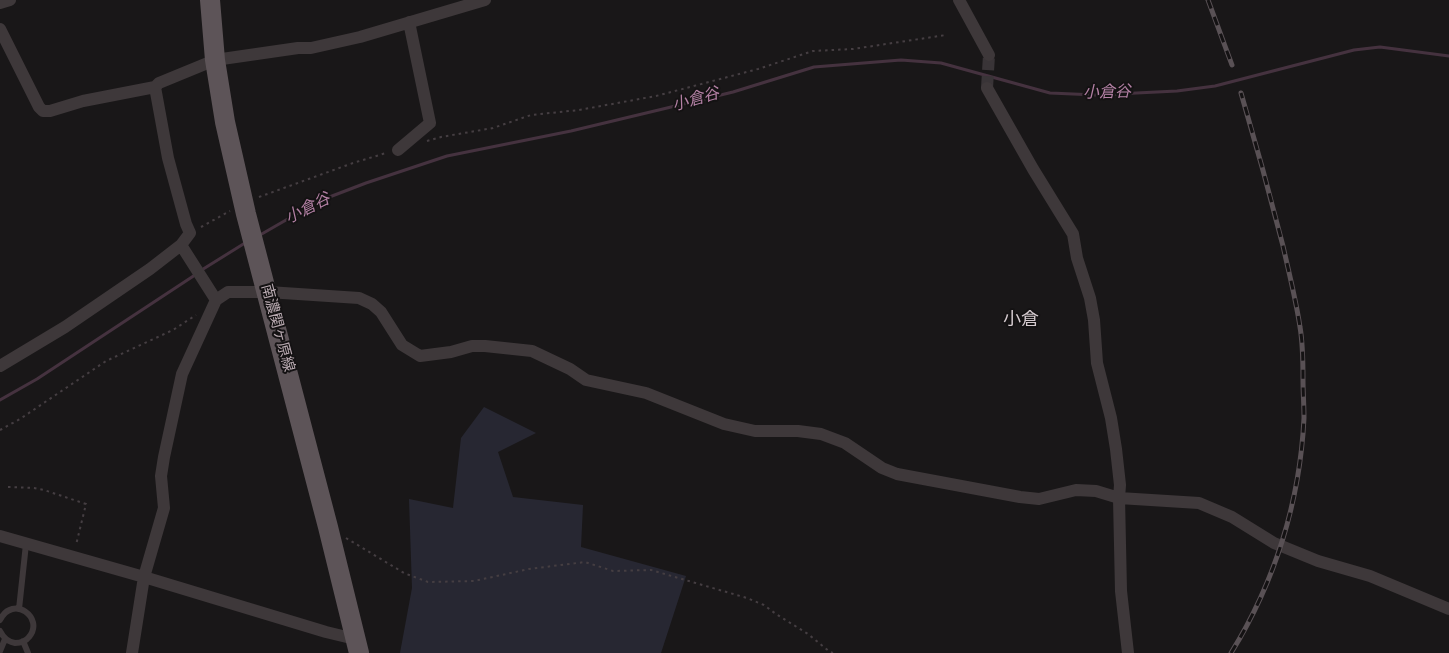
<!DOCTYPE html>
<meta charset="utf-8">
<style>
body{margin:0}
canvas{display:block;background:#191718}
</style>
<canvas width="1449" height="653"></canvas>
<script>
const g = document.querySelector('canvas').getContext('2d');
g.lineJoin = 'round';
function fill(path, color) { g.fillStyle = color; g.fill(path, 'evenodd'); }
function trace(path, color, width, dash) { g.strokeStyle = color; g.lineWidth = width; g.lineCap = dash ? 'butt' : 'round'; g.setLineDash(dash || []); g.stroke(path); }
function label(font, color, halo, rows, align = 'center') {
  g.font = font + ' Poppins,"Noto Sans JP",sans-serif'; g.lineWidth = 4; g.setLineDash([]); g.textBaseline = 'middle'; g.strokeStyle = halo; g.fillStyle = color; for (const [text, x, y, turn = 0] of rows) {
    g.save(); g.translate(x, y); g.rotate((+turn || 0) * Math.PI / 180); g.textAlign = isNaN(turn) ? turn : align; if (halo) g.strokeText(text, 0, 0); g.fillText(text, 0, 0); g.restore();
  }
}
const green = new Path2D(`
 M484 407 536 433 498 452 513 497 583 505 581 547 686 576 661 653H400L412 588 409 499 453 508 461 438Z`);
const stream = new Path2D(`
 M260 235 319 201 366 183 447 156 571 131 667 108 733 92 814 67 901 60 941 63 1050 93 1096 95 1177 91 1215 86 1354 50 1380 47 1449 56
 M200 271 245 243
 M0 400 37 379 195 275`);
const minorTunnel = new Path2D(`
 M987 88 989 55`);
const path = new Path2D(`
 M427 141 441 137 493 128 531 115 579 110 656 96 758 69 813 51 853 49 946 35
 M259 197 353 163 386 153
 M201 227 230 211
 M0 430 20 419 106 361 173 330 196 315
 M8 487 34 488 44 490 86 504 76 545
 M346 538 404 573 428 582 474 581 529 569 585 562 613 571 651 570 747 598 764 605 776 614 808 634 830 652 833 653`);
const service = new Path2D(`
 M19 609 26 544
 M0 620C13 594 45 618 29 637 26 641 20 643 15 643 8 642 3 637 0 631
 M23 641 28 653
 M0 651 5 639`);
const minor = new Path2D(`
 M959 0 989 55
 M0 3 10 0
 M0 29 39 107 43 111H50L83 101 155 87
 M987 88 1033 169 1073 234 1077 258 1090 298 1094 320 1097 363 1111 418 1116 449 1120 485 1119 498 1121 591 1128 653
 M398 150 430 123 409 22
 M181 245 216 300
 M0 366 65 327 150 269 181 245 190 233 186 224 168 158 155 87 159 83 215 60 298 48H311L360 37 485 0
 M0 536 144 577 326 632 355 639
 M132 653 144 577 164 508 161 476 164 457 182 374 216 300 228 292H268L359 298 372 304 381 312 402 345 420 356 451 352 472 346H485L532 351 570 369 586 380 646 393 724 424 755 431H798L821 434 845 443 882 468 897 474 1020 497 1039 499 1076 490 1096 491 1119 498 1199 503 1232 517 1274 543 1318 561 1370 576 1449 609`);
const primary = new Path2D(`
 M210 0 215 60 225 122 246 214 328 527 359 653`);
const rail = new Path2D(`
 M1208 0 1232 65
 M1231 653C1275 582 1300 501 1304 418 1304 405 1303 392 1303 380 1303 362 1303 344 1300 327 1296 300 1289 273 1283 246 1270 195 1256 144 1241 93`);
const streetNames = [
 ["南濃関ヶ原線",277,328,75]
];
const waterNames = [
 ["小倉谷",1107,93,-1],
 ["小倉谷",696,100,-16],
 ["小倉谷",308,209,-27]
];
const quarterNames = [
 ["小倉",1021,320]
];
fill(green, '#272732');
trace(stream, '#45323f', 3);
trace(minorTunnel, '#393437', 12, [12, 6]);
trace(path, '#453e42', 2, [2.5, 4]);
trace(service, '#3e383a', 6);
trace(minor, '#3e383a', 12);
trace(primary, '#5d5458', 20);
trace(rail, '#595155', 5);
trace(rail, '#141213', 3, [9]);
label('15px', '#b9aab1', '#141213', streetNames);
label('italic 16px', '#b481a5', '#141213', waterNames);
label('18px', '#d5cbcf', '#141213', quarterNames);
</script>
